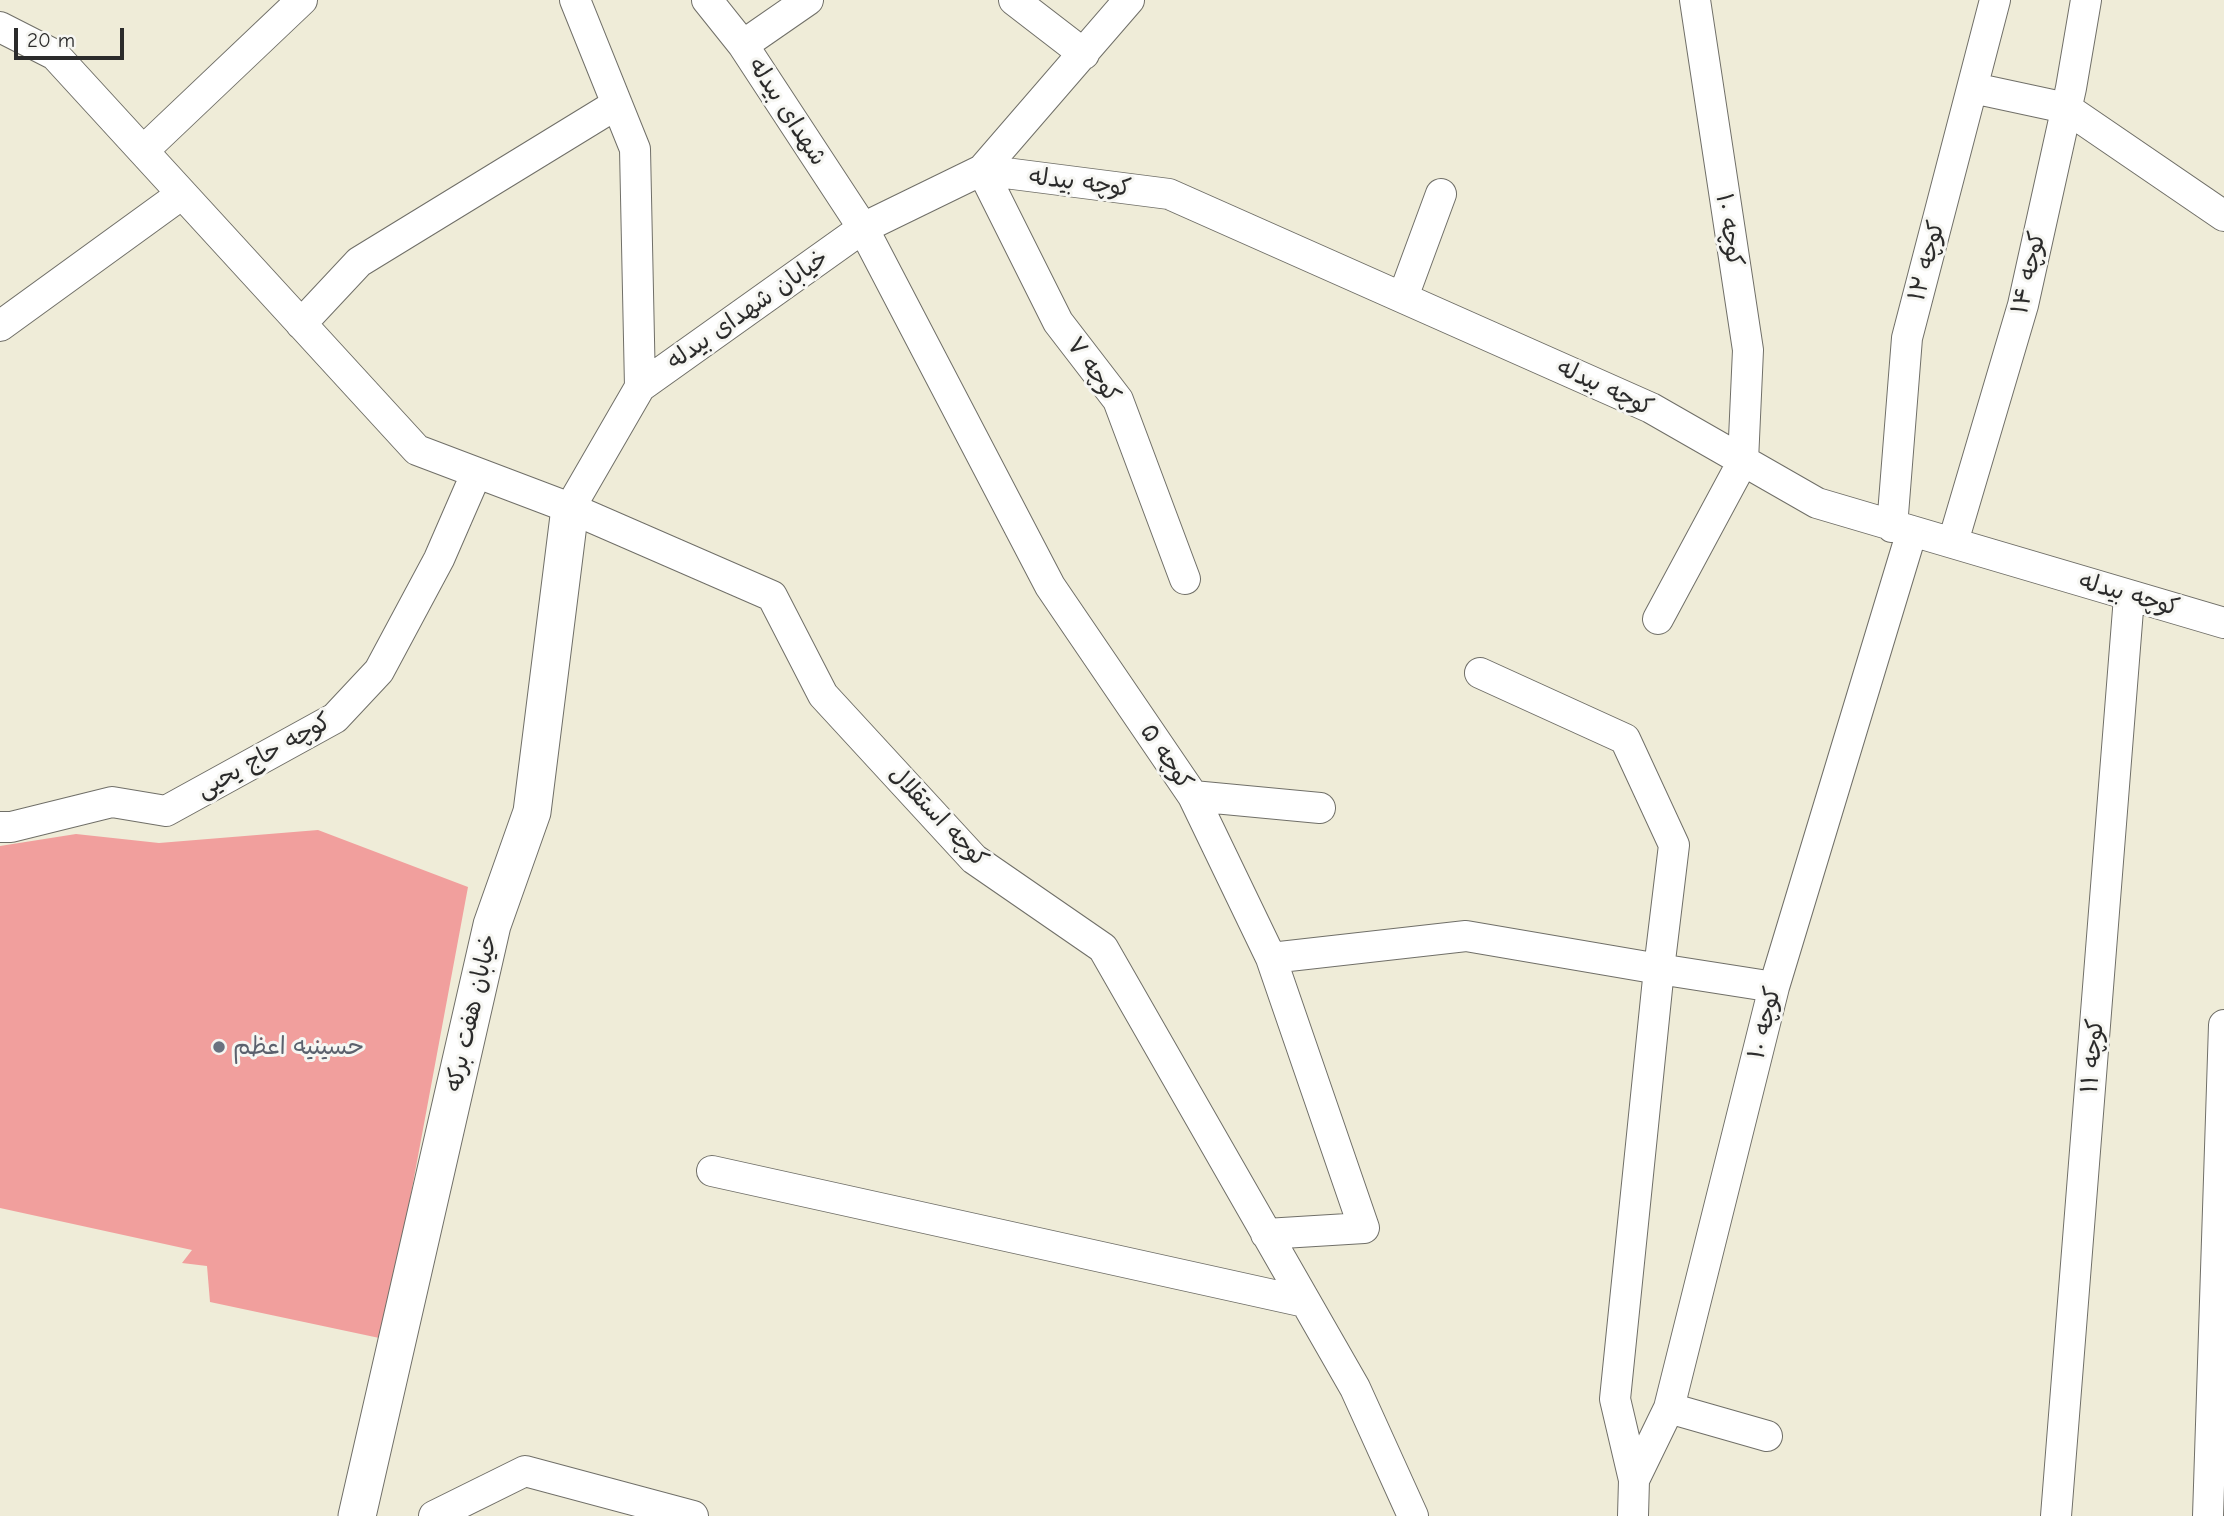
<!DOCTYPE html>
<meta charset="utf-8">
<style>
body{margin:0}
#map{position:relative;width:2224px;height:1516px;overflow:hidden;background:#efecd8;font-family:"Comic Neue",sans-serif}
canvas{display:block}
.scale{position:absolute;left:14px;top:28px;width:110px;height:32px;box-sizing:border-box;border:4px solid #2b2b2b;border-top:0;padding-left:9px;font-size:21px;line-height:24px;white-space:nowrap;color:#2b2b2b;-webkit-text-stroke:5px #f6f6f2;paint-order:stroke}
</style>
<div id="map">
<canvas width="2224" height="1516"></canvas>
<div class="scale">20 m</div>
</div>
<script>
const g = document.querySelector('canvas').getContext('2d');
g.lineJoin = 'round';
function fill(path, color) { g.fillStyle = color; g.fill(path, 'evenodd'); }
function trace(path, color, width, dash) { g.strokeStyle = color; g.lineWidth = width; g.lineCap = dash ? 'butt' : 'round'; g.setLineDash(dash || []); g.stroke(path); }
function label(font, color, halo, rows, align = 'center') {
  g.font = font + ' "Comic Neue","Playpen Sans Arabic",sans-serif'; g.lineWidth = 6; g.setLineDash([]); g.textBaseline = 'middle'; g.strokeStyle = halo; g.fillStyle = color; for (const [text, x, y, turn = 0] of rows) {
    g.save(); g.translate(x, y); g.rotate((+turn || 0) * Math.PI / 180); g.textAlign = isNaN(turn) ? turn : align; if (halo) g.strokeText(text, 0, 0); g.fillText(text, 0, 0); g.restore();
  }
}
const building = new Path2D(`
 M318 830 468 887 384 1339 210 1302 207 1266 182 1263 192 1250 0 1208V846L76 834 159 843Z`);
const minor = new Path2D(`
 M575 0 635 149 640 387
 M707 0 743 45 863 228 1050 586 1193 796 1271 958 1364 1228 1266 1234
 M1014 0 1084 54
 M0 27 55 55 417 450 570 508 772 596 823 695 974 859 1103 948 1355 1388 1413 1516
 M743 45 808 0
 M1973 88 2066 108 2224 216
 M144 150 302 0
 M982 170 1169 194 1651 408 1817 503 2224 623
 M982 170 1058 322 1118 400 1185 579
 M1403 297 1441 194
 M301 324 359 262 617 104
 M0 326 182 194
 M570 508 640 387 863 228 982 170 1129 0
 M1892 527 1907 338 1995 0
 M1953 542 2023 305 2071 88 2086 0
 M1658 619 1743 461 1748 350 1695 0
 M1193 796 1320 808
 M0 827H11L112 802 166 811 335 718 379 671 439 559 476 474
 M1271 958 1466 936 1659 969 1674 845 1625 739 1480 673
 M712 1171 1305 1302
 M1669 1408 1767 1436
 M1634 1480 1615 1399 1659 969 1774 987
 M434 1516 525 1471 693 1516
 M1633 1516 1634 1480 1669 1408 1774 987 1912 531
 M2056 1516 2129 597
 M2208 1516 2224 1025`);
const tertiary = new Path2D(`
 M357 1516 492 925 532 812 570 508`);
const markers = [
 [219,1047,7,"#6b7280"]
];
const streetNames = [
 ["شهدای بیدله",787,112,57],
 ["کوچه بیدله",1080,183,7],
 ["کوچه ۱۰",1729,230,81],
 ["کوچه ۱۲",1927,261,-75],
 ["کوچه ۱۴",2029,273,-77],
 ["خیابان شهدای بیدله",748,310,-35],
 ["کوچه ۷",1093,370,55],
 ["کوچه بیدله",1605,388,25],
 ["کوچه بیدله",2129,595,16],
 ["کوچه حاج یحیی",264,756,-29],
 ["کوچه ۵",1166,757,56],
 ["کوچه استقلال",938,817,46],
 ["خیابان هفت برکه",472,1013,-77],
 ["کوچه ۱۰",1765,1023,-76],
 ["کوچه ۱۱",2093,1056,-85]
];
const worshipNames = [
 ["حسینیه اعظم",233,1047]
];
fill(building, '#f19f9d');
trace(minor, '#706f68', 32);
trace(tertiary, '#706f68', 39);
trace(minor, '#fff', 30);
trace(tertiary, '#fff', 37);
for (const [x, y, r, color] of markers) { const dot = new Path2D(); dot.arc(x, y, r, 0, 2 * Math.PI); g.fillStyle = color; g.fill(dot); trace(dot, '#f6f6f2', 2.5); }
label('24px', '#2b2b2b', '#f6f6f2', streetNames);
label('24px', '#5b616d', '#f6f6f2', worshipNames, 'left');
</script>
